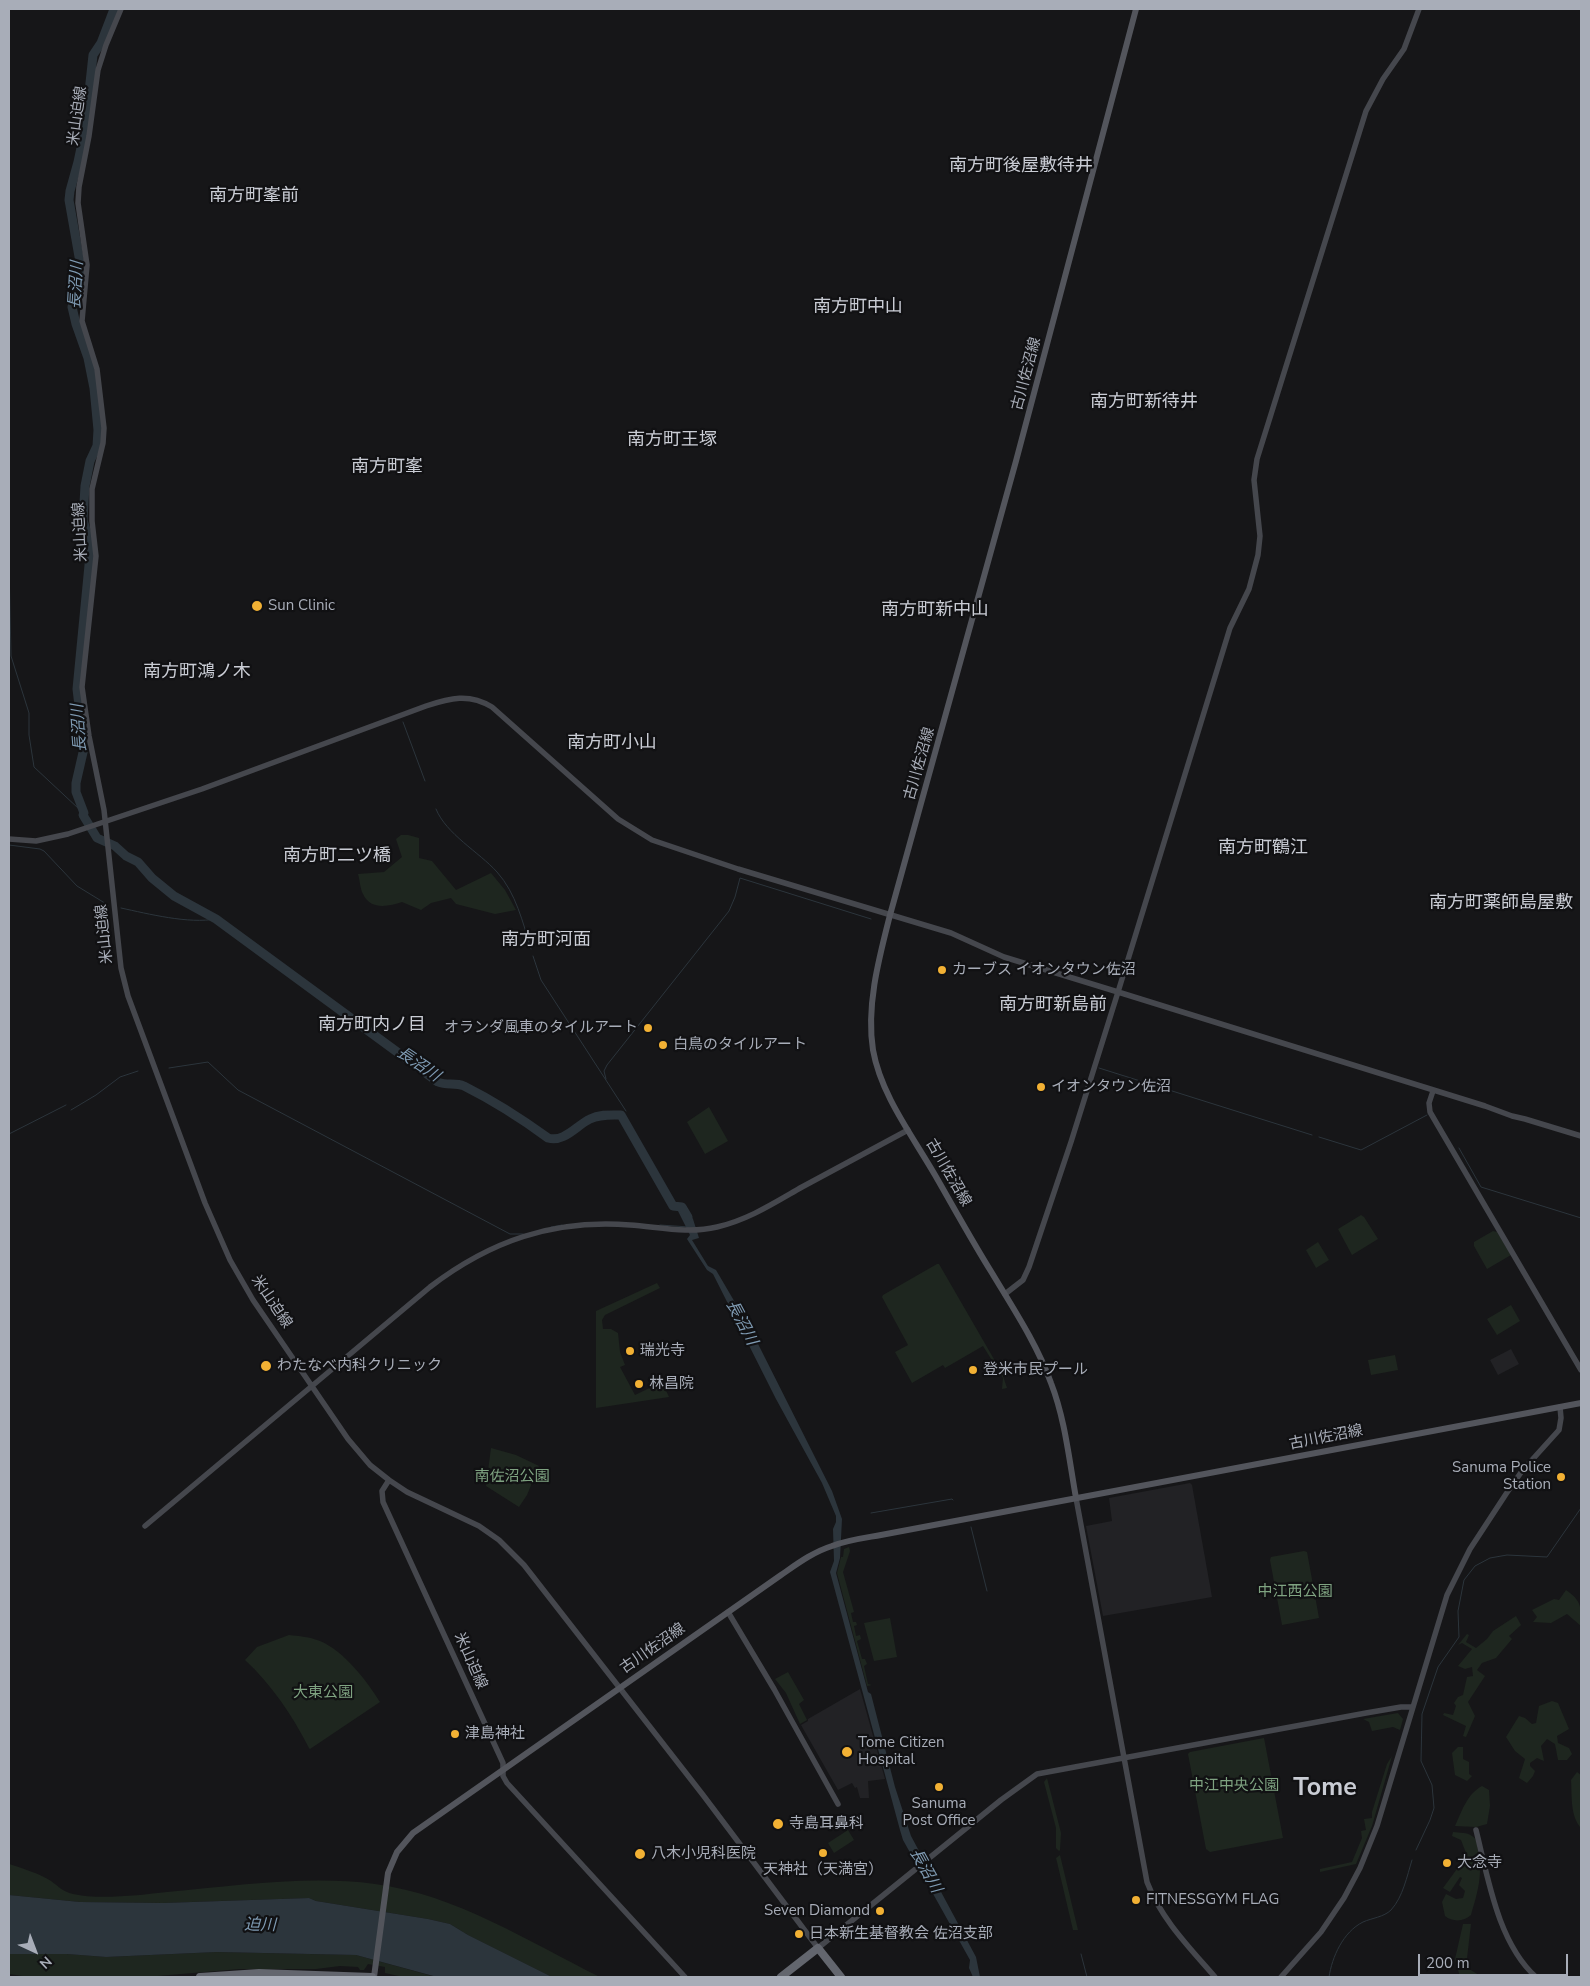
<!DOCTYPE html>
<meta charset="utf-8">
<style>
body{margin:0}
#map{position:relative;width:1590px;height:1986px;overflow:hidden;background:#161618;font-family:"Nunito Sans",sans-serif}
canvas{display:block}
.frame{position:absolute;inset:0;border:10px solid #a8adb8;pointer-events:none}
.north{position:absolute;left:10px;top:1926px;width:50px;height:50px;-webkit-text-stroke:4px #111113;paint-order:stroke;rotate:137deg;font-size:14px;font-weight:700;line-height:20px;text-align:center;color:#a8adb8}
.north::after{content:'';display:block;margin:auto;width:18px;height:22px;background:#a8adb8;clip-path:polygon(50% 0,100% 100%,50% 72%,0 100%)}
.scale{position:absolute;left:1418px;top:1954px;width:150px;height:22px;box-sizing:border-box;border:2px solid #a8adb8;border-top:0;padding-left:6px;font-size:15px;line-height:18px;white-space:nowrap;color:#a8adb8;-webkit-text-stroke:4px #111113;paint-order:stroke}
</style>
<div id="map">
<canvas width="1590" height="1986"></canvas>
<div class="frame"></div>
<div class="north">N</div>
<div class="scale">200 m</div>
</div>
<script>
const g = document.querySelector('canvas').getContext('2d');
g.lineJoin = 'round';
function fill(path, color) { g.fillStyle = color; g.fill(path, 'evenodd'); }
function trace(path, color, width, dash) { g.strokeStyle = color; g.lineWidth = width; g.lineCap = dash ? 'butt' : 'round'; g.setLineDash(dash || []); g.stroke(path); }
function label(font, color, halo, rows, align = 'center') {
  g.font = font + ' "Nunito Sans","Noto Sans JP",sans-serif'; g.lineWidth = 4.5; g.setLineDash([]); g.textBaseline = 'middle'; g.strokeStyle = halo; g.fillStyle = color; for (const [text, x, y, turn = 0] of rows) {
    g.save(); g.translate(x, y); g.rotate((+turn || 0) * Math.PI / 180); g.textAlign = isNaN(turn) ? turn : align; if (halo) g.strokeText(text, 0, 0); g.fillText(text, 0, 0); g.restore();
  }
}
const built = new Path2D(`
 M1511 1349 1519 1364 1498 1375 1490 1360Z
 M1190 1483 1192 1485 1212 1597 1103 1616 1086 1526 1112 1521 1109 1498Z
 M860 1689 885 1779 868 1781 869 1798H860L857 1787 855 1788 852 1783 838 1790 801 1725 808 1721V1719Z`);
const green = new Path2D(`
 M401 835H408L419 838V858L432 861 456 890 491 873 505 890 516 910 495 914 456 904 451 898 431 903 421 910 402 902C389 906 371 911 363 894 360 889 360 880 358 874L384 872 402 857 396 839Z
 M709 1107 728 1141 705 1154 687 1122Z
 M1361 1215 1364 1217 1378 1239 1352 1255 1338 1229Z
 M1493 1231 1497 1232 1511 1255 1487 1269 1474 1246V1242Z
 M1318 1242 1329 1260 1316 1268 1306 1250Z
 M937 1264H939L1002 1373 1007 1388 1002 1389 1003 1378 983 1346 945 1368 943 1365 912 1383 895 1352 908 1345 882 1297 883 1295Z
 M657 1283 660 1288 605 1315 602 1320 603 1329H611L618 1333 620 1352 625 1365 620 1367 635 1395 662 1382 669 1397 596 1408V1311Z
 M1511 1305 1520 1321 1497 1335 1487 1319Z
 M1395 1355 1398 1370 1371 1375 1368 1360Z
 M491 1448 516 1455 539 1466 527 1495 519 1507 486 1486Z
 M849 1547 850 1551 843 1572 854 1612 851 1613 853 1622H856L857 1625 854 1626 856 1636 860 1635 861 1639 857 1641 862 1659H865L867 1664 864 1666 868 1684 872 1685 867 1686 837 1573 841 1557H843L844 1549Z
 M1304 1551 1307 1552 1319 1618 1282 1625 1270 1560 1271 1557Z
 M1566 1590C1582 1601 1581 1607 1581 1626L1567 1614 1551 1623 1533 1622 1537 1617 1532 1610 1554 1599 1559 1600Z
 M1516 1616 1521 1625 1509 1636 1512 1639 1496 1658 1482 1663 1477 1670 1485 1676 1468 1702 1475 1716 1466 1737 1463 1736 1466 1726 1443 1715 1444 1713 1453 1715 1456 1706 1454 1703 1458 1697 1463 1695 1467 1677 1473 1676 1472 1667 1465 1669 1458 1666 1472 1649 1462 1643 1458 1645 1467 1634 1469 1635 1466 1642 1476 1648 1487 1639 1493 1631Z
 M890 1618 897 1657 874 1661 864 1623Z
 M289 1635C299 1636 310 1637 320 1641 344 1651 367 1681 380 1702L310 1749 309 1748C292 1715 272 1685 245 1660L257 1647Z
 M788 1672 804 1700 799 1704 807 1720 800 1724 786 1693 775 1679Z
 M1552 1701 1558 1703 1569 1729 1557 1736 1558 1743 1569 1748 1572 1754 1567 1760H1558L1555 1744 1547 1739 1541 1746 1544 1761 1537 1758 1530 1763V1766L1535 1771 1533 1776 1527 1783 1519 1778 1525 1759 1515 1751 1506 1737 1519 1716 1525 1718 1532 1724 1536 1723 1539 1706Z
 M1398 1713 1403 1719 1400 1730 1393 1727 1372 1731 1369 1722 1363 1719Z
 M1264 1738 1283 1838 1210 1852 1206 1849 1188 1754 1190 1752Z
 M1458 1747H1463V1759L1469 1762V1774L1472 1776 1467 1781 1455 1775 1452 1753Z
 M1392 1756 1372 1826 1356 1864 1320 1872V1869L1352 1862 1362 1838 1361 1831 1366 1830 1364 1819 1372 1818V1812L1387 1764Z
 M1577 1772 1581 1775V1828C1570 1816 1572 1796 1571 1780Z
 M1047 1778 1061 1833 1060 1850 1059 1851 1056 1848V1828L1044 1782Z
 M1482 1786 1489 1790 1490 1806 1487 1824 1476 1827 1455 1826C1462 1811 1467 1794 1482 1786Z
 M848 1830 854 1840 834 1853 828 1843Z
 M1453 1832C1460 1833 1467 1832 1472 1836 1477 1839 1477 1844 1478 1850 1483 1875 1478 1891 1471 1915 1464 1922 1452 1922 1445 1916L1442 1902 1446 1894 1456 1899 1463 1898 1465 1891 1459 1885 1462 1878 1460 1877 1450 1892 1443 1888 1462 1862 1459 1857 1466 1853 1461 1840 1452 1836Z
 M1060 1855 1078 1930H1073L1057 1862 1056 1858Z
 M9 1864C21 1868 41 1874 51 1881 58 1886 63 1892 73 1894 99 1900 140 1895 167 1892 235 1886 307 1875 375 1884 457 1895 527 1941 600 1977H552L468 1935 450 1924 428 1919 316 1901 309 1898 163 1903 80 1902 9 1895Z
 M1463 1924H1471L1466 1967 1482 1977H1460L1455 1959Z
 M217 1952 356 1955 436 1977H403L385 1973V1967L368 1964 364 1970H360L358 1967 340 1966 316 1969H240L146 1977H29L9 1974V1954H67L106 1957Z`);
const water = new Path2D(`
 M686 1206 693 1219 699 1238 692 1240 708 1266 716 1270 750 1328 832 1491 842 1519 840 1558 836 1573 868 1692 871 1694 895 1787 911 1836 976 1957 980 1977H973L969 1968 970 1960 903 1840 900 1830 830 1572 834 1561 833 1529 836 1522V1516L822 1483 776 1399 713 1274 707 1270 687 1239 690 1235 678 1211Z
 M9 1895 80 1902 163 1903 309 1898 316 1901 428 1919 450 1924 468 1935 552 1977H437L356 1955 217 1952 106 1957 67 1954H9Z`);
const stream = new Path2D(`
 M9 564 11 656 29 713V735L34 767 79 809 83 815
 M403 722 425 781
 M436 809C446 834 479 852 497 872 516 893 523 923 531 949
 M9 845 40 849 44 851 77 886 108 905
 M121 908C149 914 188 924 216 919
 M533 956 541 980 626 1111
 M169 1068 208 1062 238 1090 510 1234H523
 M1099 1068 1312 1135
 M606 1079 604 1071 607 1065 729 911 735 897 740 878 871 919
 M71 1110 96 1095 120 1077 138 1071
 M9 1134 66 1105
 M1319 1137 1361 1150 1427 1115
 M1459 1148 1481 1187 1581 1218
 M660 1225 689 1227
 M551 1227 562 1225
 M871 1513 952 1499 953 1500
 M971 1527 987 1591
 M1416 1850 1430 1820 1434 1808 1432 1785 1421 1761 1422 1714 1438 1667 1459 1637 1458 1611 1464 1580 1475 1566 1490 1558 1507 1555 1547 1557 1581 1508
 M1081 1954 1087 1977
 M1329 1977C1332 1957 1343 1932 1363 1922 1372 1918 1384 1917 1391 1910 1403 1897 1407 1876 1412 1860`);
const river = new Path2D(`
 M114 9 101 43 93 55 85 129 78 162 70 191 69 200 81 268 72 307 76 324 88 358 94 388 98 430 97 446 90 461 85 486 83 520 88 536 90 555 77 689 84 748 76 783V792L84 813 83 815 97 838 115 846 126 856 138 862 152 878 174 896 216 919 438 1082C447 1086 455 1082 464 1086 494 1101 522 1119 548 1138 564 1143 577 1125 590 1119 600 1114 611 1115 621 1115L673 1206 682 1207 688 1217`);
const secondary = new Path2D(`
 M121 9 106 45 98 70 89 136 79 187 78 203 87 265 82 321 97 369 104 428 103 443 92 489V521L96 556 82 687 89 736 104 810 121 968 128 996 205 1203 230 1260 253 1300 348 1439 370 1465 389 1480 407 1492 479 1526 499 1540 524 1565 703 1795 818 1948 1001 1800 1037 1774 1366 1713 1401 1707H1412
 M1419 9 1404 49 1383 79 1366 111 1257 459 1254 480 1260 536 1258 555 1249 589 1230 628 1118 992 1485 1106 1512 1116 1525 1119 1581 1136
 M9 839 36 841 68 834 202 789 426 706C450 698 469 693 492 707L618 819 652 840 738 869 951 933 1004 957 1118 992 1071 1142 1029 1267 1023 1280 1005 1294
 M1433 1091 1429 1103 1430 1112 1581 1370
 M389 1480 382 1491 383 1502 503 1763V1776L507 1783 685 1977
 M1076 1498 1147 1882C1161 1919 1190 1948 1215 1977
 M145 1526 430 1287C490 1241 553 1219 630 1225 659 1227 688 1234 717 1227 748 1220 774 1203 802 1187 837 1168 873 1149 908 1130
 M728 1612 774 1689 838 1804
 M1476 1830C1488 1878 1498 1943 1536 1977
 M1281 1977 1321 1932 1344 1898 1360 1868 1377 1826 1447 1595 1470 1549 1506 1494 1522 1471 1559 1430 1561 1418 1560 1407`);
const primary = new Path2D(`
 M1076 1498C1069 1459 1065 1419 1051 1383 1037 1344 1013 1308 992 1273 972 1241 954 1208 935 1175 912 1135 881 1095 873 1050 866 1006 879 958 890 915L1016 461 1136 9
 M374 1977 388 1873 397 1852 413 1833 781 1575C797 1564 813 1552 832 1546 847 1540 864 1538 881 1535L1581 1403`);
const highway = new Path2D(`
 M200 1977 259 1973 372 1977
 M781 1977 818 1948 841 1977`);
const markers = [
 [257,606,6,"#f2b134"],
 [942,970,5,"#f2b134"],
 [648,1028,5,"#f2b134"],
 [663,1045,5,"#f2b134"],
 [1041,1087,5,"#f2b134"],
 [630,1351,5,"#f2b134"],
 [266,1366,6,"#f2b134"],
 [973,1370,5,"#f2b134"],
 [639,1384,5,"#f2b134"],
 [1561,1477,5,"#f2b134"],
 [455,1734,5,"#f2b134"],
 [847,1752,6,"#f2b134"],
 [939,1787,5,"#f2b134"],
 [778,1824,6,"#f2b134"],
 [823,1853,5,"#f2b134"],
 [640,1854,6,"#f2b134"],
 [1447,1863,5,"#f2b134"],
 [1136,1900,5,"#f2b134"],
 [880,1911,5,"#f2b134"],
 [799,1934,5,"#f2b134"]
];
const streetNames = [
 ["米山迫線",78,116,-82],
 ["古川佐沼線",1027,374,-75],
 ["米山迫線",81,532,-93],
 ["古川佐沼線",920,764,-74],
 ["米山迫線",105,934,-96],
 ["古川佐沼線",948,1173,60],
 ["米山迫線",271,1302,56],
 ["古川佐沼線",1326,1438,-11],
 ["古川佐沼線",653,1649,-35],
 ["米山迫線",470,1661,66]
];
const poiNames = [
 ["Sun Clinic",268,606],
 ["カーブス イオンタウン佐沼",952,970],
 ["オランダ風車のタイルアート",638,1028,"right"],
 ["白鳥のタイルアート",673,1045],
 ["イオンタウン佐沼",1051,1087],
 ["瑞光寺",640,1351],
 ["わたなべ内科クリニック",277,1366],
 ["登米市民プール",983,1370],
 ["林昌院",649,1384],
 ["Sanuma Police",1551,1468,"right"],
 ["Station",1551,1485,"right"],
 ["津島神社",465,1734],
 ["Tome Citizen",858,1743],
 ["Hospital",858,1760],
 ["Sanuma",939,1804,"center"],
 ["Post Office",939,1821,"center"],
 ["寺島耳鼻科",789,1824],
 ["八木小児科医院",651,1854],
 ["大念寺",1457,1863],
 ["天神社（天満宮）",823,1870,"center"],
 ["FITNESSGYM FLAG",1146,1900],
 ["Seven Diamond",870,1911,"right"],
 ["日本新生基督教会 佐沼支部",809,1934]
];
const parkNames = [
 ["南佐沼公園",512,1477],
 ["中江西公園",1295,1592],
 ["大東公園",323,1693],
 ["中江中央公園",1234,1786]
];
const waterNames = [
 ["長沼川",77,285,-87],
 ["長沼川",80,728,-94],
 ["長沼川",418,1065,34],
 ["長沼川",741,1323,62],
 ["長沼川",925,1871,61],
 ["迫川",260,1926,1]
];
const quarterNames = [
 ["南方町後屋敷待井",1021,167],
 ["南方町峯前",254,197],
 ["南方町中山",858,308],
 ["南方町新待井",1144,403],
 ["南方町王塚",672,441],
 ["南方町峯",387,468],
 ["南方町新中山",935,611],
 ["南方町鴻ノ木",197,673],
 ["南方町小山",612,744],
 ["南方町鶴江",1263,849],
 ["南方町二ツ橋",337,857],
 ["南方町薬師島屋敷",1501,904],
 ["南方町河面",546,941],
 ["南方町新島前",1053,1006],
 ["南方町内ノ目",372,1026]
];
const townNames = [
 ["Tome",1325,1789]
];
fill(built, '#222225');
fill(green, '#1e261f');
fill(water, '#2c353c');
trace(stream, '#2c353c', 1);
trace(river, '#2c353c', 9);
trace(secondary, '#45474d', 5.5);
trace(primary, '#53555c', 6);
trace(highway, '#63666e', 8);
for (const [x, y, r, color] of markers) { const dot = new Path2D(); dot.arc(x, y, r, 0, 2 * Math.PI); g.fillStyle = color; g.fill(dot); trace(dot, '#111113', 2); }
label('15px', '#a8adb8', '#111113', streetNames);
label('15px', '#a8adb8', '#111113', poiNames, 'left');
label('15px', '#7fa381', '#111113', parkNames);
label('italic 16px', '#7f9bb3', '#111113', waterNames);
label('18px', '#c9ccd4', '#111113', quarterNames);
label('bold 25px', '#c9ccd4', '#111113', townNames);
</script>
